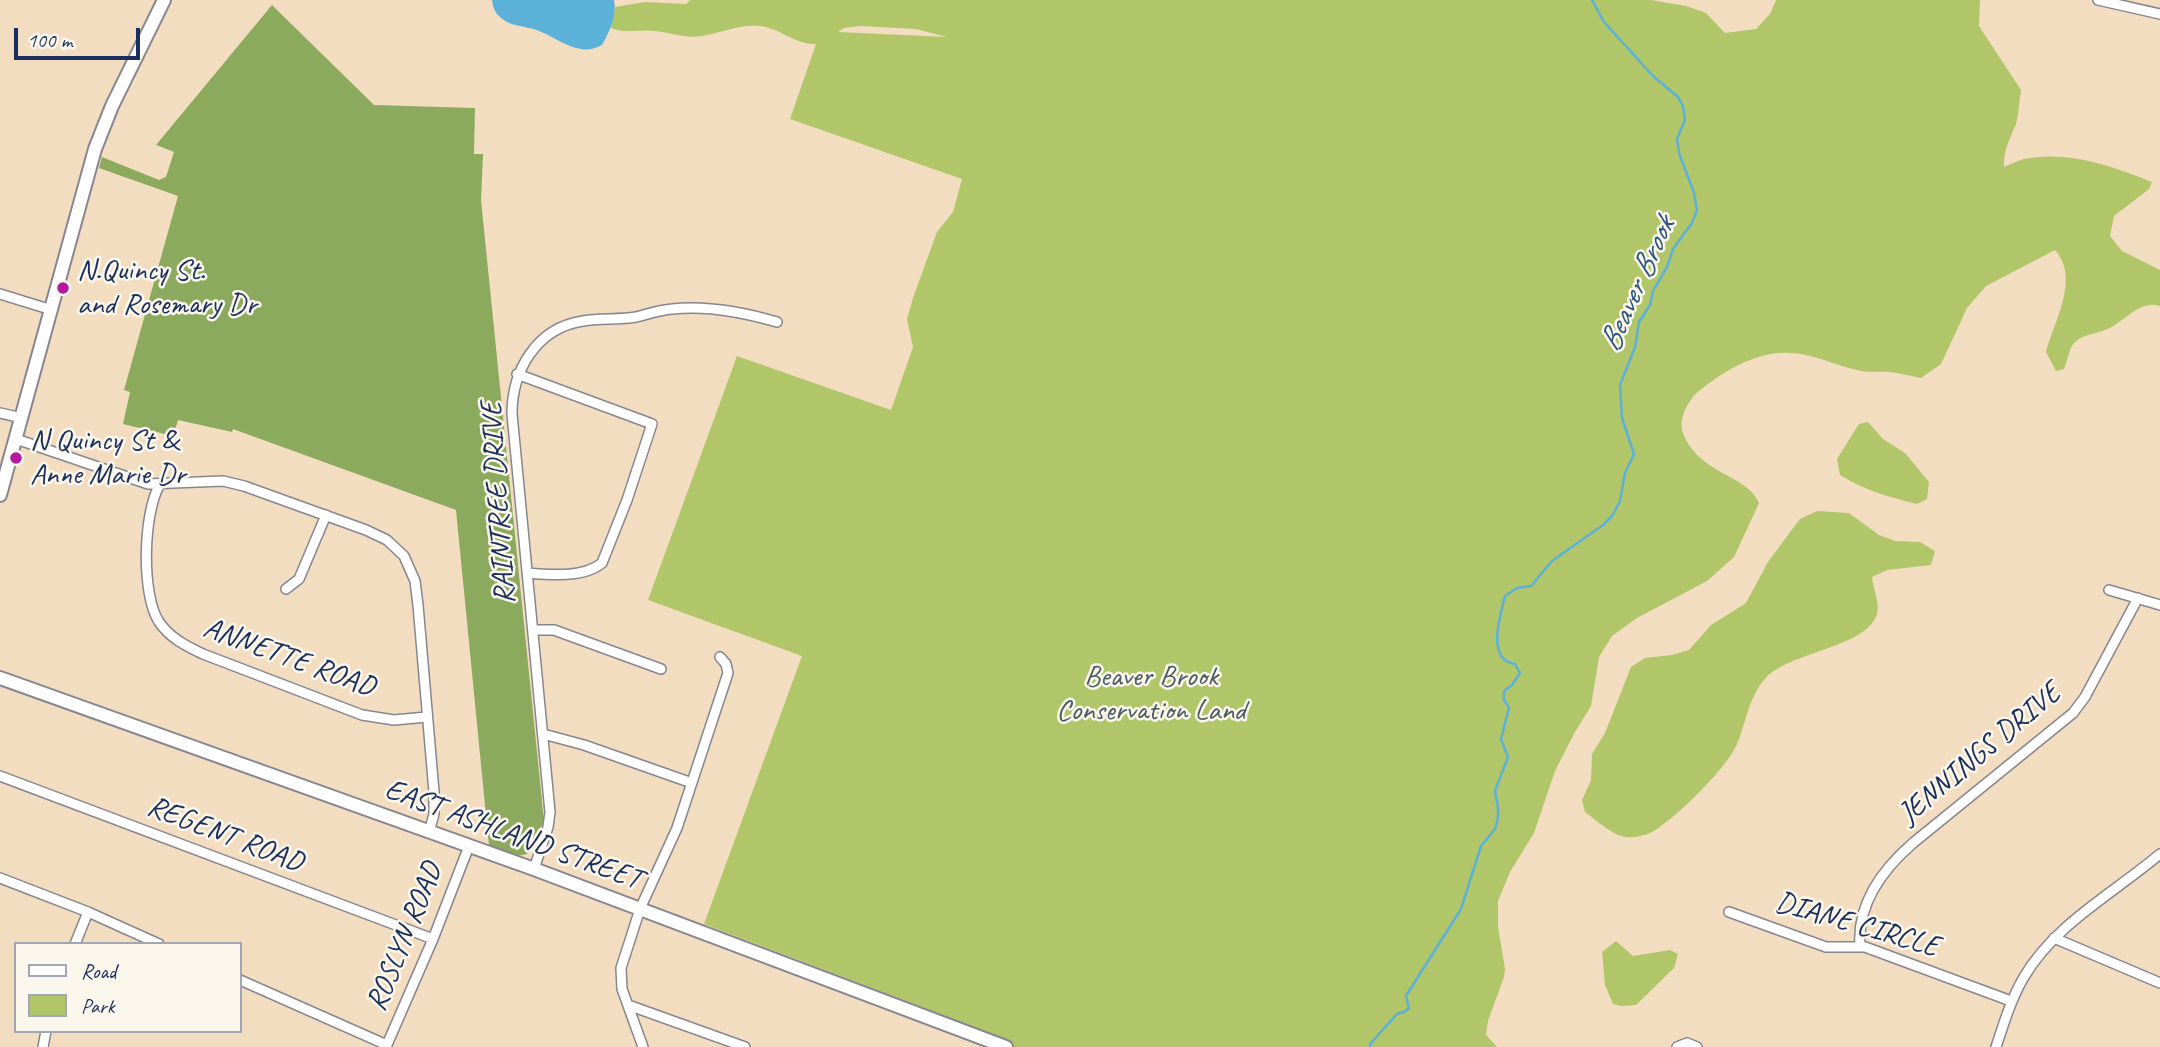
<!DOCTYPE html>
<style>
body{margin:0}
#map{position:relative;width:2160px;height:1047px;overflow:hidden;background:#f3ddc0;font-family:Caveat,sans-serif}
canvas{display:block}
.legend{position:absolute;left:14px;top:942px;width:228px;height:91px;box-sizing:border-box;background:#fbf7ec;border:2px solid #a1a7b3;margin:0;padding:9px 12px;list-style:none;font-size:21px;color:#1b2f5e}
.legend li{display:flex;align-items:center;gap:14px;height:35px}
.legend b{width:35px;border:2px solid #a1a7b3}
.scale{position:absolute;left:14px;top:28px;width:126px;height:32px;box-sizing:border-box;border:4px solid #1b2f5e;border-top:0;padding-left:9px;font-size:21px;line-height:24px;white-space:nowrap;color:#1b2f5e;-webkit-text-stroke:5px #fbf7ec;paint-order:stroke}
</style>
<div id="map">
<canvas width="2160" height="1047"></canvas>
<ul class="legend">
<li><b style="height:9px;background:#fff"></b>Road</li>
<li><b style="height:19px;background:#b1c569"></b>Park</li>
</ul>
<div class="scale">100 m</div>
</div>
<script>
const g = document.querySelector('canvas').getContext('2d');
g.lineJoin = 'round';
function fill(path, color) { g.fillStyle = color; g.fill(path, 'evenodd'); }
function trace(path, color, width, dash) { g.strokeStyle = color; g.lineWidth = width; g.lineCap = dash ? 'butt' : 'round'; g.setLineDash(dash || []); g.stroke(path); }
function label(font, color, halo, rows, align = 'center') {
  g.font = font + ' Caveat,sans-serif'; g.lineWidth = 5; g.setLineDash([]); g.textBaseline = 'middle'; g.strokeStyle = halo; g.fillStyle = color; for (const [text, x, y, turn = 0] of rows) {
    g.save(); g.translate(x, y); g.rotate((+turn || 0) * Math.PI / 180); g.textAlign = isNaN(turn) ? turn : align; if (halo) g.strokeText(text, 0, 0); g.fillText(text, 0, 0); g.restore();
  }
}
const green = new Path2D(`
 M690 0H1651L1686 6 1706 13 1725 33 1756 29 1770 14 1776 0H1980L1979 26 2021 90C2019 101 2019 114 2016 124 2010 139 2003 150 2004 167 2010 164 2017 161 2024 159 2067 150 2113 166 2152 182L2149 189 2114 216 2110 236 2122 251 2160 270V306C2139 299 2123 324 2105 330 2095 334 2083 334 2074 343 2069 349 2067 362 2064 369L2056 371 2046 352C2055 320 2080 278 2055 250L1986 286 1967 308 1941 364 1921 378C1910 376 1900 373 1889 372 1879 371 1868 373 1857 370 1838 366 1820 357 1801 354 1763 347 1727 368 1699 391 1688 400 1678 419 1683 433 1699 475 1747 474 1759 503L1734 557 1707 581 1637 618 1612 636 1599 657 1591 706 1575 732 1555 771 1534 833 1510 872 1498 901V927L1505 969 1504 977 1488 1021 1486 1035 1497 1047H1006L995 1043 996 1035 704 924 802 656 648 600 737 356 891 410 913 347 907 319 913 298 937 232 953 212 962 179 790 119 816 44C795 45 780 28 760 26 739 24 721 33 702 36 685 39 670 32 654 31 639 29 626 34 611 28L615 7 645 2 686 4ZM860 26 916 29 947 37 838 32 844 28Z
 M1868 422 1883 439 1905 453 1929 482 1927 499 1917 504C1890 497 1865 491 1840 475L1837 459 1859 424Z
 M1817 511 1849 513 1879 535 1895 541 1920 542 1935 551 1931 565 1887 570 1872 577C1873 588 1880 604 1877 614 1866 649 1787 651 1764 680 1749 697 1746 723 1737 744 1727 768 1675 819 1652 832 1644 836 1634 838 1626 837 1612 835 1596 820 1585 812L1582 800 1591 780 1592 754 1605 733 1631 667 1645 658 1672 655 1689 650 1711 625 1746 603 1768 562 1788 535 1800 519Z
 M1616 941 1633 956 1670 950 1678 954 1674 968 1636 1005 1622 1006 1613 1004 1605 985 1602 952Z`);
const forest = new Path2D(`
 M272 5 374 105 475 108 474 154H483L481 200 544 821 527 854 517 856 489 846 456 510 233 429 232 432 178 420 173 436 123 424 130 392 124 390 178 196 99 168 102 157 159 180 166 177 174 152 156 145Z`);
const water = new Path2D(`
 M492 0H614C617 16 610 31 602 45 576 60 553 32 529 28 517 25 507 25 498 15 494 11 493 6 492 0Z`);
const stream = new Path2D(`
 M1370 1047V1044L1397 1014 1404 1012 1409 1008 1406 996 1461 909 1481 846 1495 829 1498 818V807L1495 791 1508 757 1501 739 1509 708 1504 700V691L1512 685 1520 673 1515 664C1486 660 1500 616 1505 596L1517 588 1531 586 1552 561 1603 525 1612 516 1620 501 1625 473 1634 454 1622 418 1620 385 1635 347 1639 322 1650 305 1653 291 1667 267 1673 249 1692 223 1697 210 1694 193 1679 153 1677 139 1685 120 1683 106 1678 97 1653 76 1604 22 1592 0`);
const minor = new Path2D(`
 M2098 0 2160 14
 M0 294 52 310
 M517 374 652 424 627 500 602 563C584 578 550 575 527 573
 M0 413 22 418
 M16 439 148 484 223 481 244 486 366 530 387 540 404 556 415 581 418 605 434 792V814L429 832
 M160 484C143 513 141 594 159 622 170 638 186 646 203 654L362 715 394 720 427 717
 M286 589 299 579 326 515
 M2109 590 2160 605
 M533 630H554L661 669
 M543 734 584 745 692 783
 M0 776 433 939
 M534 869 548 827 550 812 512 414C512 371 536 328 583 321 600 318 618 320 636 317 648 314 660 310 672 309 708 305 743 312 777 322
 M0 878 88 912 159 944
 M1729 912 1826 947H1865L2011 1001
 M2054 938 2160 983
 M75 944 88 912
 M1860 946C1857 904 1883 869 1913 843L2073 713 2085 697 2138 598
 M240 980 387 1045
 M628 1005 745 1047
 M43 1047 46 1031
 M386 1047 433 939 469 846
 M643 1047 622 989 621 968 640 909 677 828 728 673 726 664 720 657
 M1677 1047 1687 1043 1697 1047
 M1996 1047C2004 1023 2011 999 2024 977 2055 924 2114 893 2160 854`);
const major = new Path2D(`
 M0 495 95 149 112 106 164 0
 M0 678 534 869 1006 1047`);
const markers = [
 [63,288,7,"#b5179e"],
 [16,458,7,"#b5179e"]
];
const poiNames = [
 ["N.Quincy St.",77,271],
 ["and Rosemary Dr",77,305],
 ["N Quincy St &",30,441],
 ["Anne Marie Dr",30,475]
];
const streetNames = [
 ["RAINTREE DRIVE",499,503,-94],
 ["ANNETTE ROAD",289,658,20],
 ["JENNINGS DRIVE",1980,754,-40],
 ["REGENT ROAD",225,835,21],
 ["EAST ASHLAND STREET",513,835,20],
 ["DIANE CIRCLE",1857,925,16],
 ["ROSLYN ROAD",405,937,-68]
];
const parkNames = [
 ["Beaver Brook",1151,677],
 ["Conservation Land",1151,711]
];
const waterNames = [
 ["Beaver Brook",1638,285,-66]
];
fill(green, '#b1c569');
fill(forest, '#8caa5d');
fill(water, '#5cb1d8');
trace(stream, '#5cb1d8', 2.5);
trace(minor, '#87868f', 12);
trace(major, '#87868f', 16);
trace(minor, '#fff', 9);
trace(major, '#fff', 12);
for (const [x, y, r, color] of markers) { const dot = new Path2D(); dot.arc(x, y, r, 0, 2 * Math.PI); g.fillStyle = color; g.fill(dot); trace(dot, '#fbf7ec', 2.5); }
label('30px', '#1b2f5e', '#fbf7ec', poiNames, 'left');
label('30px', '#1b2f5e', '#fbf7ec', streetNames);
label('30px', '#485c61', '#fbf7ec', parkNames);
label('italic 32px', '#2e5683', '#fbf7ec', waterNames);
</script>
